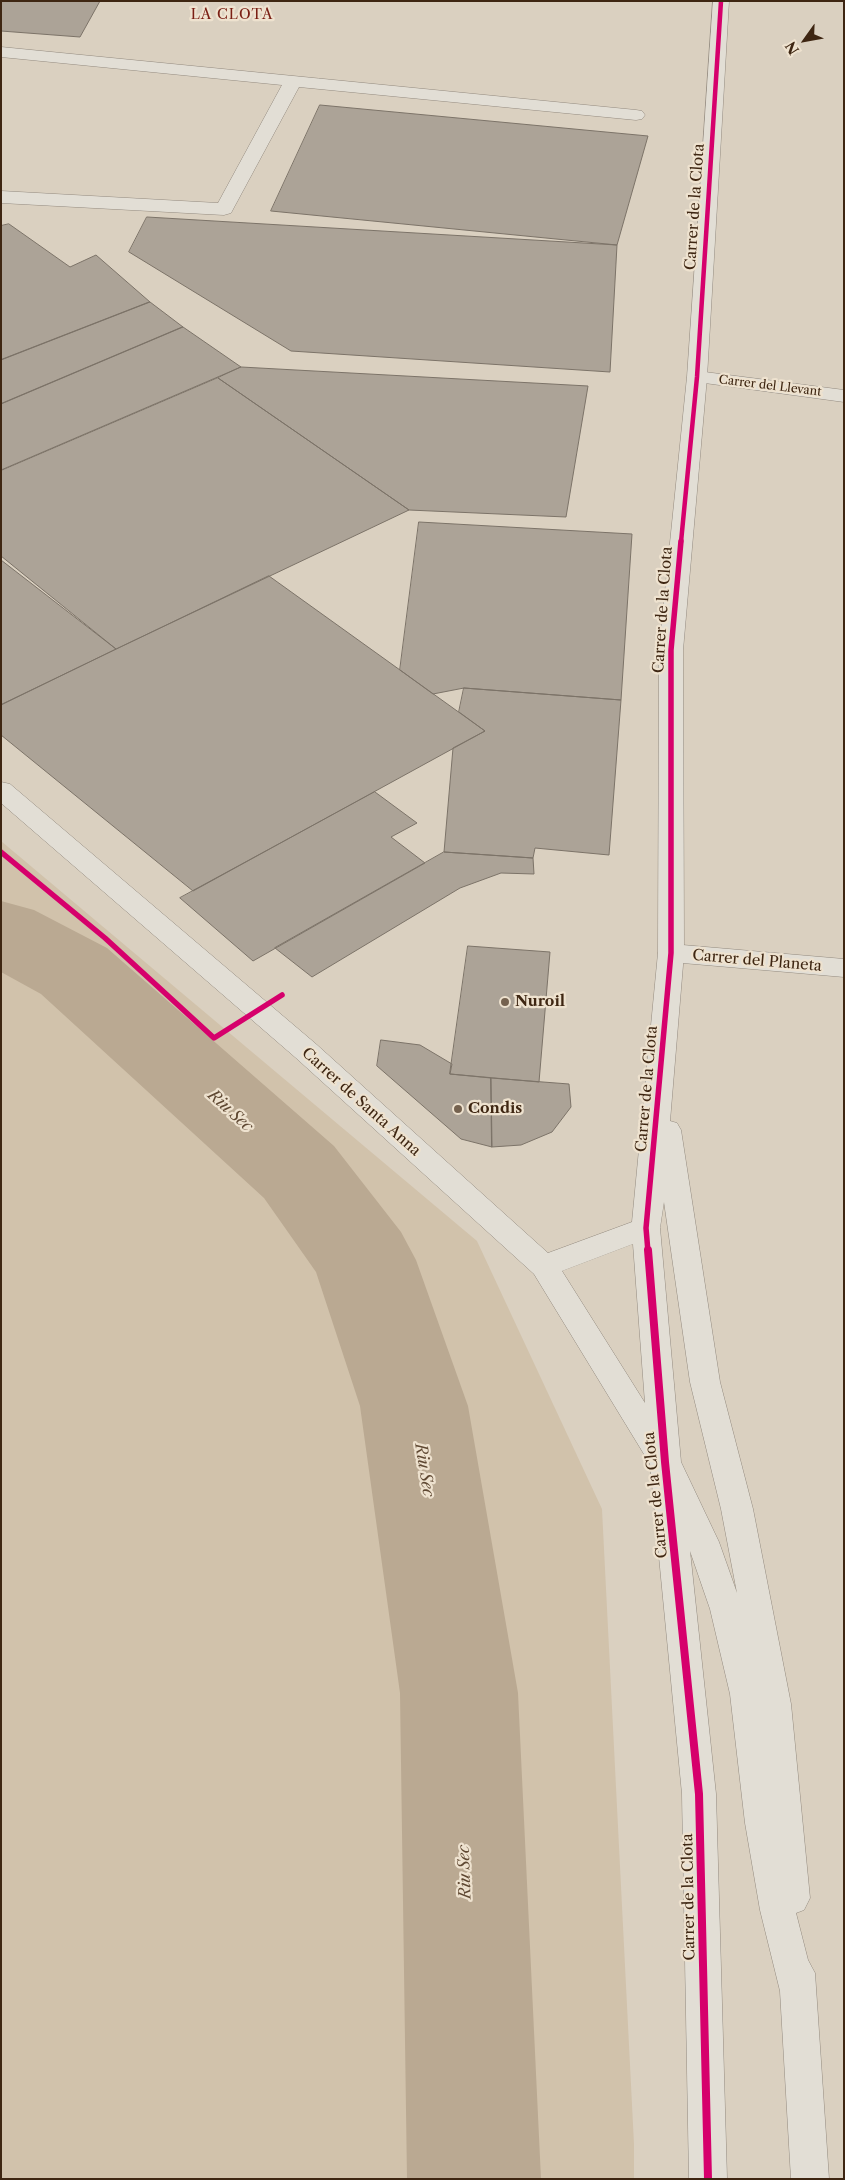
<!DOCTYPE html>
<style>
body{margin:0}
#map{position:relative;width:845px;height:2180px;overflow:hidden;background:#dad0c0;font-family:"Libre Caslon Text",serif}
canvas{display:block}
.frame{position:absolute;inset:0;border:2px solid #3e2612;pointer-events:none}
.north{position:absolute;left:780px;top:15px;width:50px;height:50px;-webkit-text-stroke:4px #eee2cf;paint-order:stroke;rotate:238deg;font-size:14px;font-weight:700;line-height:20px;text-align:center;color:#3e2612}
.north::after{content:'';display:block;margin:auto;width:18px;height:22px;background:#3e2612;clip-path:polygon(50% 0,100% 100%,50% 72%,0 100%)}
</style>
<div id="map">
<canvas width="845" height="2180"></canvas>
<div class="frame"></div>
<div class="north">N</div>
</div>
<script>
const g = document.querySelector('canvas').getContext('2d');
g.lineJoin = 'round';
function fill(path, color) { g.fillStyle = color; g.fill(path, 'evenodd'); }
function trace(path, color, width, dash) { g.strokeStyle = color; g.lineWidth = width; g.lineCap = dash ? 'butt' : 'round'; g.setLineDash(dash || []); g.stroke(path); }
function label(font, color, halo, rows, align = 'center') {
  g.font = font + ' "Libre Caslon Text",serif'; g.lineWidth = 4.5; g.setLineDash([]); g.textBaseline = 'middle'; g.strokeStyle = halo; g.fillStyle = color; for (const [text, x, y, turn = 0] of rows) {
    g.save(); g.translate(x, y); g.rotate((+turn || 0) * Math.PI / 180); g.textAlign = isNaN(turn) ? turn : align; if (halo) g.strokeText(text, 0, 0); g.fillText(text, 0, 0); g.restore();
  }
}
const green = new Path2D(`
 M1 841 477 1241 602 1509 634 2144V2179H1Z`);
const river = new Path2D(`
 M1 901 34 910 107 948 334 1146 401 1232 416 1260 468 1406 518 1693 541 2179H407L400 1693 360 1406 316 1272 264 1198 41 994 1 972Z`);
const building = new Path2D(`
 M1 1H100L80 37 1 31Z
 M320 105 648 136 617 245 271 211Z
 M147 217 617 245 610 372 291 351 129 252Z
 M9 224 70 267 96 255 150 302 1 360V226Z
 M150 302 183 327 1 404V360Z
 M183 327 241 367 1 470V404Z
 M241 367 588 386 566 517 409 510 218 378Z
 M218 378 409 510 116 649 1 556V471Z
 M419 522 632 534 621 700 464 688 433 694 400 670Z
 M1 560 116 649 1 705Z
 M269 576 485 731 193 891 1 735V705Z
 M464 688 621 700 609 855 535 848 533 858 444 852 453 748 485 731 459 712Z
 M375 792 417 823 391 837 425 863 253 961 180 898Z
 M444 852 533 858 534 874 501 873 460 888 312 977 275 948Z
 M468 946 550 952 539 1082 450 1074Z
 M381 1040 420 1045 452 1064 450 1074 491 1078 492 1147 461 1139 377 1066Z
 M491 1078 569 1084 571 1107 552 1132 521 1145 492 1147Z`);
const service = new Path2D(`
 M1 47 636 110 642 111 645 115 642 119 636 120 299 87 231 213 224 215 1 203V191L218 203 282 85 1 57Z`);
const minor = new Path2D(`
 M697 371 844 390V402L690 381 687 377 690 373Z
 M671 944 844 959V977L671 962 662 959 658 953 662 947Z`);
const tertiary = new Path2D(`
 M713 1H729L707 377 683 650 684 953 670 1121 677 1123 681 1130 720 1382 753 1509 791 1704 810 1898 804 1910 796 1913 808 1960 815 1973 829 2179H791L780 1991 760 1910 745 1823 730 1694 710 1609 690 1551 716 1794 727 2179H689L682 1794 650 1464 534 1274 296 1058 1 803V782L10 784 316 1044 548 1253 632 1222 658 953 659 650 687 377ZM664 1202 690 1382 721 1509 737 1593 719 1542 681 1462 660 1228ZM633 1244 645 1403 562 1271Z`);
const cyclewayFar2 = new Path2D(`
 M681 542 697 377 721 1`);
const cyclewayFar1 = new Path2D(`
 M1 852 105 938 214 1038 282 995
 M648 1252 646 1228 671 953V650L681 541`);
const cycleway = new Path2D(`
 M648 1250 665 1462 699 1794 708 2179`);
const markers = [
 [505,1002,5,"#75624f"],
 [458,1109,5,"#75624f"]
];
const farStreetnames = [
 ["Carrer del Llevant",770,386,7]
];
const farNeighbourhoodnames = [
 ["LA CLOTA",232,15]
];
const streetNames = [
 ["Carrer de la Clota",695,207,-86],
 ["Carrer de la Clota",663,610,-86],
 ["Carrer del Planeta",757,961,5],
 ["Carrer de la Clota",647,1089,-85],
 ["Carrer de Santa Anna",361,1102,42],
 ["Carrer de la Clota",656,1495,-96],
 ["Carrer de la Clota",689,1897,-91]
];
const poiNames = [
 ["Nuroil",515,1002],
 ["Condis",468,1109]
];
const waterNames = [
 ["Riu Sec",230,1111,42],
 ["Riu Sec",424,1470,81],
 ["Riu Sec",465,1872,-92]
];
fill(green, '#d1c2ab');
fill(river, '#baa992');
fill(building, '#aca397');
trace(building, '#7c7368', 1);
trace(service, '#938a7f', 1);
trace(minor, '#938a7f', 1);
trace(tertiary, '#938a7f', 1);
fill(service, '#e2ded5');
fill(minor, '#e2ded5');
fill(tertiary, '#e2ded5');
trace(cyclewayFar2, '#d6006c', 4.5);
trace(cyclewayFar1, '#d6006c', 5.5);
trace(cycleway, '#d6006c', 8);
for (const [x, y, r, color] of markers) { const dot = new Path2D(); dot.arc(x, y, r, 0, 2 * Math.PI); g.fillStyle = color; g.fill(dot); trace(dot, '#eee2cf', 2); }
label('12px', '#3e2612', '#eee2cf', farStreetnames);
g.letterSpacing = '1px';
label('14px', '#7a1f14', '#eee2cf', farNeighbourhoodnames);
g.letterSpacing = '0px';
label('15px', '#3e2612', '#eee2cf', streetNames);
label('bold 15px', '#3e2612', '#eee2cf', poiNames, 'left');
label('italic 16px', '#5f4832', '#eee2cf', waterNames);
</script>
